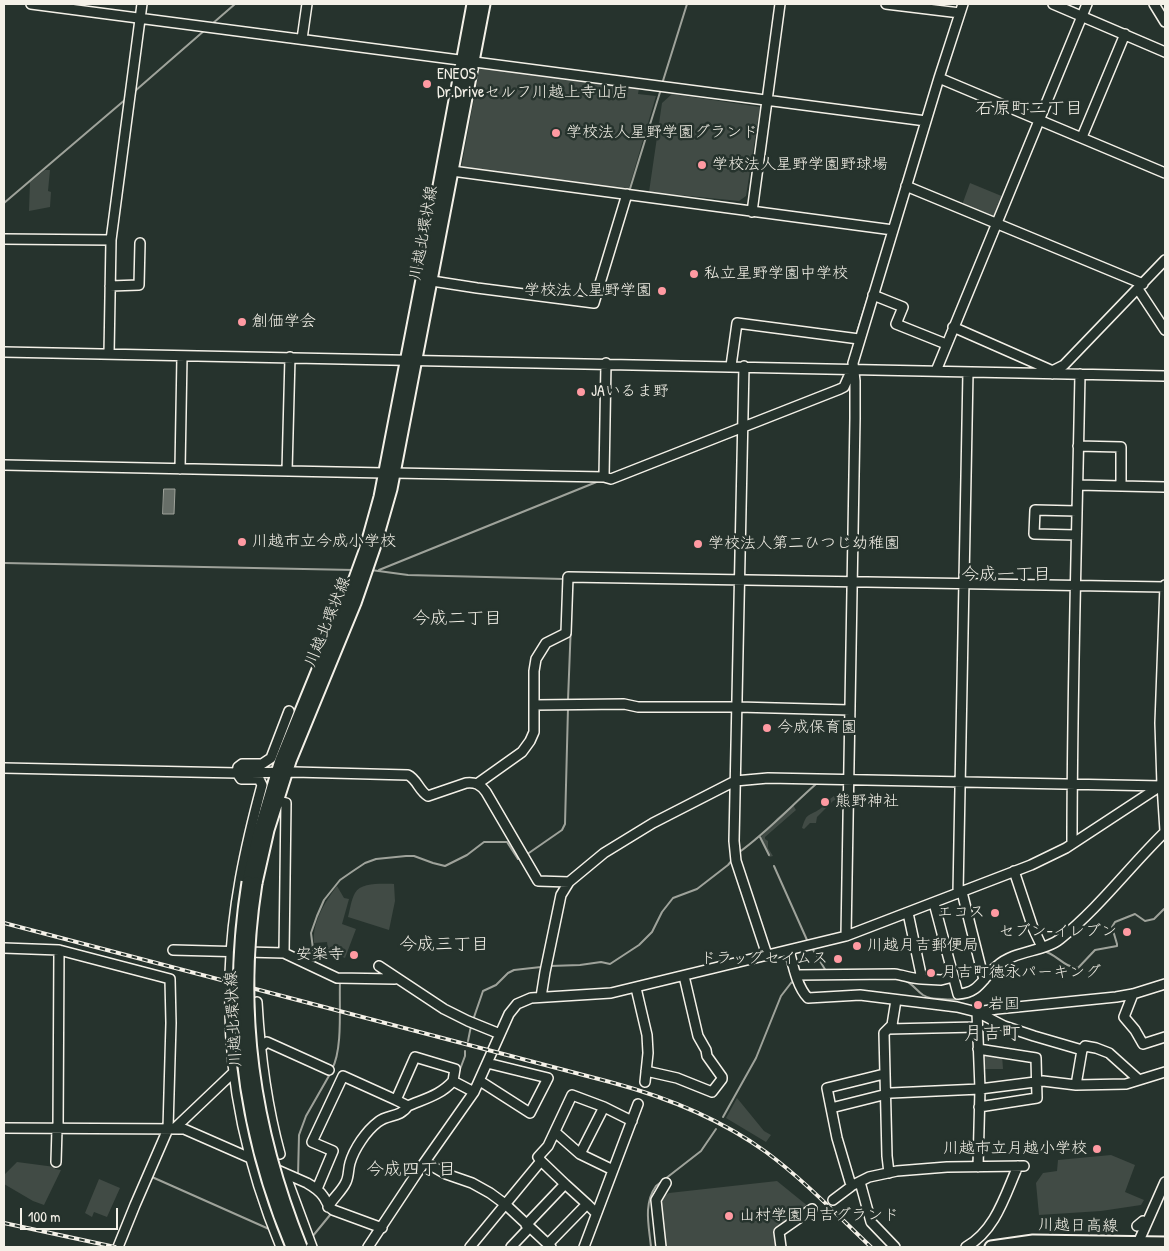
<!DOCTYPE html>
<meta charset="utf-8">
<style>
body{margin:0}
#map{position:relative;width:1169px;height:1251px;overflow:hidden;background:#26332d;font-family:"Patrick Hand",sans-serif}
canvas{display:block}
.frame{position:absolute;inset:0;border:5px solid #f4f1e8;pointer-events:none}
.scale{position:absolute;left:20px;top:1208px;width:98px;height:22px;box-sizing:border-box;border:2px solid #f4f1e8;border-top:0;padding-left:6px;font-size:15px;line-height:18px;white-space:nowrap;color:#f4f1e8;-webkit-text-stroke:4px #26332d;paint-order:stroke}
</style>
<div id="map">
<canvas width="1169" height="1251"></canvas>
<div class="frame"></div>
<div class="scale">100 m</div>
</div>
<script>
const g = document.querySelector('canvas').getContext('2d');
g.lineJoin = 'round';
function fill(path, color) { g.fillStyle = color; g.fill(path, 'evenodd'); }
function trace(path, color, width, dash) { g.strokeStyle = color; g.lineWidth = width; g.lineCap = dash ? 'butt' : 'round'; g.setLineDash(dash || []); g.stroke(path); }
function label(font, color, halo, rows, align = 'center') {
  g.font = font + ' "Patrick Hand","Klee One",sans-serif'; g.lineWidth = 5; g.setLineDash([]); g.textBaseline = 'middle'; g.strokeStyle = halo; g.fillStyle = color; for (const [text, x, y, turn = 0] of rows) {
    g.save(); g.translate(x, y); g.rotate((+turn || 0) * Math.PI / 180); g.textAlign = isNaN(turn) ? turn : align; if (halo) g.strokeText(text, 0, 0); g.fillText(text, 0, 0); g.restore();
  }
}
const green = new Path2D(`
 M480 66 639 88 638 94 656 96 628 191 461 169Z
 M672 94 760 107 746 196 739 201 649 192 662 103Z
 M45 170H50L48 191 51 192 50 207 29 211 30 182Z
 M970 183 1004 197 995 219 962 205Z
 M834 796 838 797 837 799 833 801 817 817 816 823H810L804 829 802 828C807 812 808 817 820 809 825 805 829 799 834 796Z
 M793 805 796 810 765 837V839L768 841V848L773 856 769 857 761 837 777 818Z
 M394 884 395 901 389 930 348 917C350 910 351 900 355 893 361 882 383 884 394 884Z
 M337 886 344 898 349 899 342 924 356 929 345 958 328 951 327 942 314 943C312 922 325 902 337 886Z
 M982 1054 1002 1055 1003 1069H982Z
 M737 1098 764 1131 771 1135 766 1142 726 1118Z
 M1111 1155 1135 1165 1125 1192 1144 1200 1141 1205 1101 1211 1039 1215 1036 1183 1043 1173 1057 1171 1058 1160Z
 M17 1162 55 1167V1169L61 1170 44 1205 33 1201 4 1184V1175Z
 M99 1179 120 1188 107 1217 94 1212 92 1217 85 1213Z
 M777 1181 809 1207 777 1231 780 1247H665L659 1199 669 1193Z`);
const water = new Path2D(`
 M164 489H175L174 514H163Z`);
const stream = new Path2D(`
 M212 24 235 4
 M952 25 954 16
 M662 84 687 4
 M135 91 205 30
 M629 192 661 89
 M4 203 126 99
 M856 335 874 278
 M4 563 354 570
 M371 570 408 575 564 579
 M379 570 599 481
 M568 700 571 623
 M760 837 769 855
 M738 853C766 833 790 807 816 784
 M526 855 562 830 565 824 568 708
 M774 866 807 940
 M812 948 826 971
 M1043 951C1057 954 1063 967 1078 968L1095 950 1117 946V944L1112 927 1115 922 1135 914 1145 921 1154 919 1164 909
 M315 965 311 933 317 916 324 900 340 880 353 871 365 863 376 859 406 856H414L433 863 445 866 467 855 484 842H507L518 859
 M550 966 580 965 601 962 610 964 639 945 652 932 662 912 673 898 697 889 728 865 733 859
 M822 979H900
 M904 980C912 983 916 990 923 995 928 998 936 999 942 999 971 1002 979 995 995 973
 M473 1020 483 991 496 985 508 973 514 970 541 967
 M468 1041 471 1026
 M332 1069C343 1049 339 1005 340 982
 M459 1072 465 1056V1051
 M723 1117 756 1058 781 996 791 983 795 981
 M298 1176 299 1135 306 1116 330 1074
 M152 1177 269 1229
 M312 1237 330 1215
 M651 1247C649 1226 643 1204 656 1186L701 1151 716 1129`);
const minor = new Path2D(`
 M31 4 926 121
 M886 4 960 13
 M1053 4 1165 52
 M1154 4 1165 22
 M302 39 307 4
 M939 78 1165 173
 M1082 137 1125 34
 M452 171 893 230
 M906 186 1143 284
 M752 212 780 4
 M4 239 111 240
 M432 281 477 288 594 303 627 194
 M110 286 139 285 140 243
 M1138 289 1165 330
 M873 295 903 307 896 324 946 344
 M953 327 1053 371
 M4 352 1165 376
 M109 354 111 240 142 4
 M731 366 737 323 859 339
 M744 366 734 841 736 861 767 955
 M936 371 1087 4
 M1052 374 1054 370 1064 365 1165 260
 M1078 446 1121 447V486
 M4 465 384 473
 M180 469 182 356
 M287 471 290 357
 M394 473 604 477 611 479 840 389 844 387 852 369
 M604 477 606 363
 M1078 485 1165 487
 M1076 535 1034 534 1035 510 1077 511
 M1165 585 1160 723 1162 785 1165 831
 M534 705 624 704 638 707H738L850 710
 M4 768 237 773 294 772 408 775C417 779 419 791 428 796L466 783C475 782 480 784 486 792L538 881 569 882
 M477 784 522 752 530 741 534 732V671L536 659 546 643 566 633 568 577 1165 587
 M277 801 286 803 284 953
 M1072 844C1072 687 1077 531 1080 374
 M1014 871 1033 928 1042 947
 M962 892 984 980
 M958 893 968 372
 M934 903 958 994C980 993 982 978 997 966 1015 950 1044 952 1060 939 1099 908 1130 866 1165 832
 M908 913 922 979 941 980 953 977
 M846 936 855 418V381L853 363 939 78 963 4
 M4 948 59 950 170 979 171 1023 168 1129 135 1205 118 1247
 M173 950 284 953 337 978 395 979 397 978
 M789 950C793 965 797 987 808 998L860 995 957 1007 977 1012 1004 1026 1034 1036 1082 1050 1076 1085
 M379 966 444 1009 468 1021 500 1034
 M230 974C232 908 245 848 262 785L259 779H241L237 773 238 767 242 764H262L271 758 289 711
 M797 975 894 974C904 975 912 979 922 979
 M636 988 647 1035 648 1053 645 1082
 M230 993C228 1080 248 1167 281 1247
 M1133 994 1124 1017 1135 1030 1143 1044 1165 1037
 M541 997 545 972 561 895 569 882 604 853 653 823 735 781 768 778 1162 786
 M257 1002C260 1055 266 1103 280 1154
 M977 1012 997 1009 1116 997 1133 994 1165 984
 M977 1012 980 1089 978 1167
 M888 1029 892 1025 896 1000
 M978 1049 1036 1058 1037 1098 979 1107
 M1082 1050 1085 1046 1096 1048 1109 1053 1138 1079
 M249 1058 267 1042 329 1070
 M646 1071 677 1078 712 1092 722 1079V1077L707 1056 706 1050 698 1036 684 976
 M480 1081 530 1113 548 1078 487 1063
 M396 1100 415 1057 455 1069 453 1081
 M831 1108 827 1088 884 1074
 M4 1128 184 1129 307 1183C314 1187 319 1190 323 1196 327 1201 327 1206 333 1210L382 1228
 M58 1128 59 950
 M175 1128 236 1070
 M555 1132 580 1154 613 1170
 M580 1154 604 1107
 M56 1162 57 1129
 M425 1162 446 1174 472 1183 490 1193 505 1204 551 1247
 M889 1173 887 1156 884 1033 888 1029 977 1027
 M285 1174 312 1247
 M860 1182 871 1222 895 1247
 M565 1184 587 1204
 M853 1185 850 1182 837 1138 831 1108 891 1093 980 1089 1043 1081 1076 1085 1126 1084 1165 1072
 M317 1189 333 1151 312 1142 343 1076 396 1100 408 1106C424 1099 441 1095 453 1081L474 1092
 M833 1200 853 1185 869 1177 897 1171 947 1167 1024 1166
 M328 1207C333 1198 342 1191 346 1182 349 1176 348 1170 350 1163 354 1149 366 1131 378 1122 388 1114 400 1118 408 1106
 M526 1225 565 1184 541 1161
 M1137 1226 1143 1221
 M1138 1243 1165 1182
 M548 1244 587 1204 596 1213
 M368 1247 417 1173 474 1092 509 1014 517 1004 531 998 611 993 846 936 1031 865 1066 848 1165 783
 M470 1247 541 1161 538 1157 548 1146 572 1095 604 1107 632 1121
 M511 1247 529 1228
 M584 1247 638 1104
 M661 1247 656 1200 666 1183
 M781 1247 779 1232 812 1209
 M966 1247C996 1230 1005 1195 1018 1166`);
const major = new Path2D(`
 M248 882 260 830 281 760 353 584 365 551 380 497 425 264 431 229 473 4
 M256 883 268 830 290 761 355 603 375 545 391 489 484 4
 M991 1247 1033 1241 1165 1243`);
const rail = new Path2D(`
 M4 923 610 1082C666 1097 719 1118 766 1152 804 1180 837 1215 871 1247
 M4 1223 115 1247`);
const majorBridge = new Path2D(`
 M248 882C228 1007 243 1130 292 1247
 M256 883C236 1010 253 1128 301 1247`);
const markers = [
 [427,84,5,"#ff9aa2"],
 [556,133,5,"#ff9aa2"],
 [702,165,5,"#ff9aa2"],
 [694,274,5,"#ff9aa2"],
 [662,291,5,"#ff9aa2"],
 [242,322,5,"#ff9aa2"],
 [581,392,5,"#ff9aa2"],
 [242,542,5,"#ff9aa2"],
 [698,544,5,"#ff9aa2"],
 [767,728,5,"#ff9aa2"],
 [825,802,5,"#ff9aa2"],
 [995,913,5,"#ff9aa2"],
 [1127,932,5,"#ff9aa2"],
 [857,946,5,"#ff9aa2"],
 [354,955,5,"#ff9aa2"],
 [838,959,5,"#ff9aa2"],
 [931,973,5,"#ff9aa2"],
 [978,1005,5,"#ff9aa2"],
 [1097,1149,5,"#ff9aa2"],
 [729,1216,5,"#ff9aa2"]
];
const poiNames = [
 ["ENEOS",437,75],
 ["Dr.Driveセルフ川越上寺山店",437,93],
 ["学校法人星野学園グランド",566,133],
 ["学校法人星野学園野球場",712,165],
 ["私立星野学園中学校",704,274],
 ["学校法人星野学園",652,291,"right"],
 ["創価学会",252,322],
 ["JAいるま野",591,392],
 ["川越市立今成小学校",252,542],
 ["学校法人第二ひつじ幼稚園",708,544],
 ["今成保育園",777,728],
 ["熊野神社",835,802],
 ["エコス",985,913,"right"],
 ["セブン-イレブン",1117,932,"right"],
 ["川越月吉郵便局",867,946],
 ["安楽寺",344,955,"right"],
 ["ドラッグセイムス",828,959,"right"],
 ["月吉町徳永パーキング",941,973],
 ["岩国",988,1005],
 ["川越市立月越小学校",1087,1149,"right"],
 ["山村学園月吉グランド",739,1216]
];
const streetNames = [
 ["川越北環状線",424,233,-80],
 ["川越北環状線",328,622,-68],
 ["川越北環状線",234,1019,-93],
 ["川越日高線",1078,1226,1]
];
const neighbourhoodNames = [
 ["石原町二丁目",1029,109],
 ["今成一丁目",1006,575],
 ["今成二丁目",457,619],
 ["今成三丁目",444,945],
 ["今成四丁目",411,1170]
];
const quarterNames = [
 ["月吉町",992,1034]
];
fill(green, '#414b45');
fill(water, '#676f68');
trace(water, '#9fa39b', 1);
trace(stream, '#9fa39b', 2);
trace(minor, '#f4f1e8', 12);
trace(major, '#f4f1e8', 15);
trace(minor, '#26332d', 9);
trace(major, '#26332d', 11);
trace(rail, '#f4f1e8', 4);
trace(rail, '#26332d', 2, [5.5]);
trace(majorBridge, '#f4f1e8', 15, []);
trace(majorBridge, '#26332d', 11);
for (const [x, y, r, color] of markers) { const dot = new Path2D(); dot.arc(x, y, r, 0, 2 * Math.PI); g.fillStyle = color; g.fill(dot); trace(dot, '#26332d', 2); }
label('16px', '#f4f1e8', '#26332d', poiNames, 'left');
label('16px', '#f4f1e8', '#26332d', streetNames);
label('18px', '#f4f1e8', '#26332d', neighbourhoodNames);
label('19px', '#f4f1e8', '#26332d', quarterNames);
</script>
